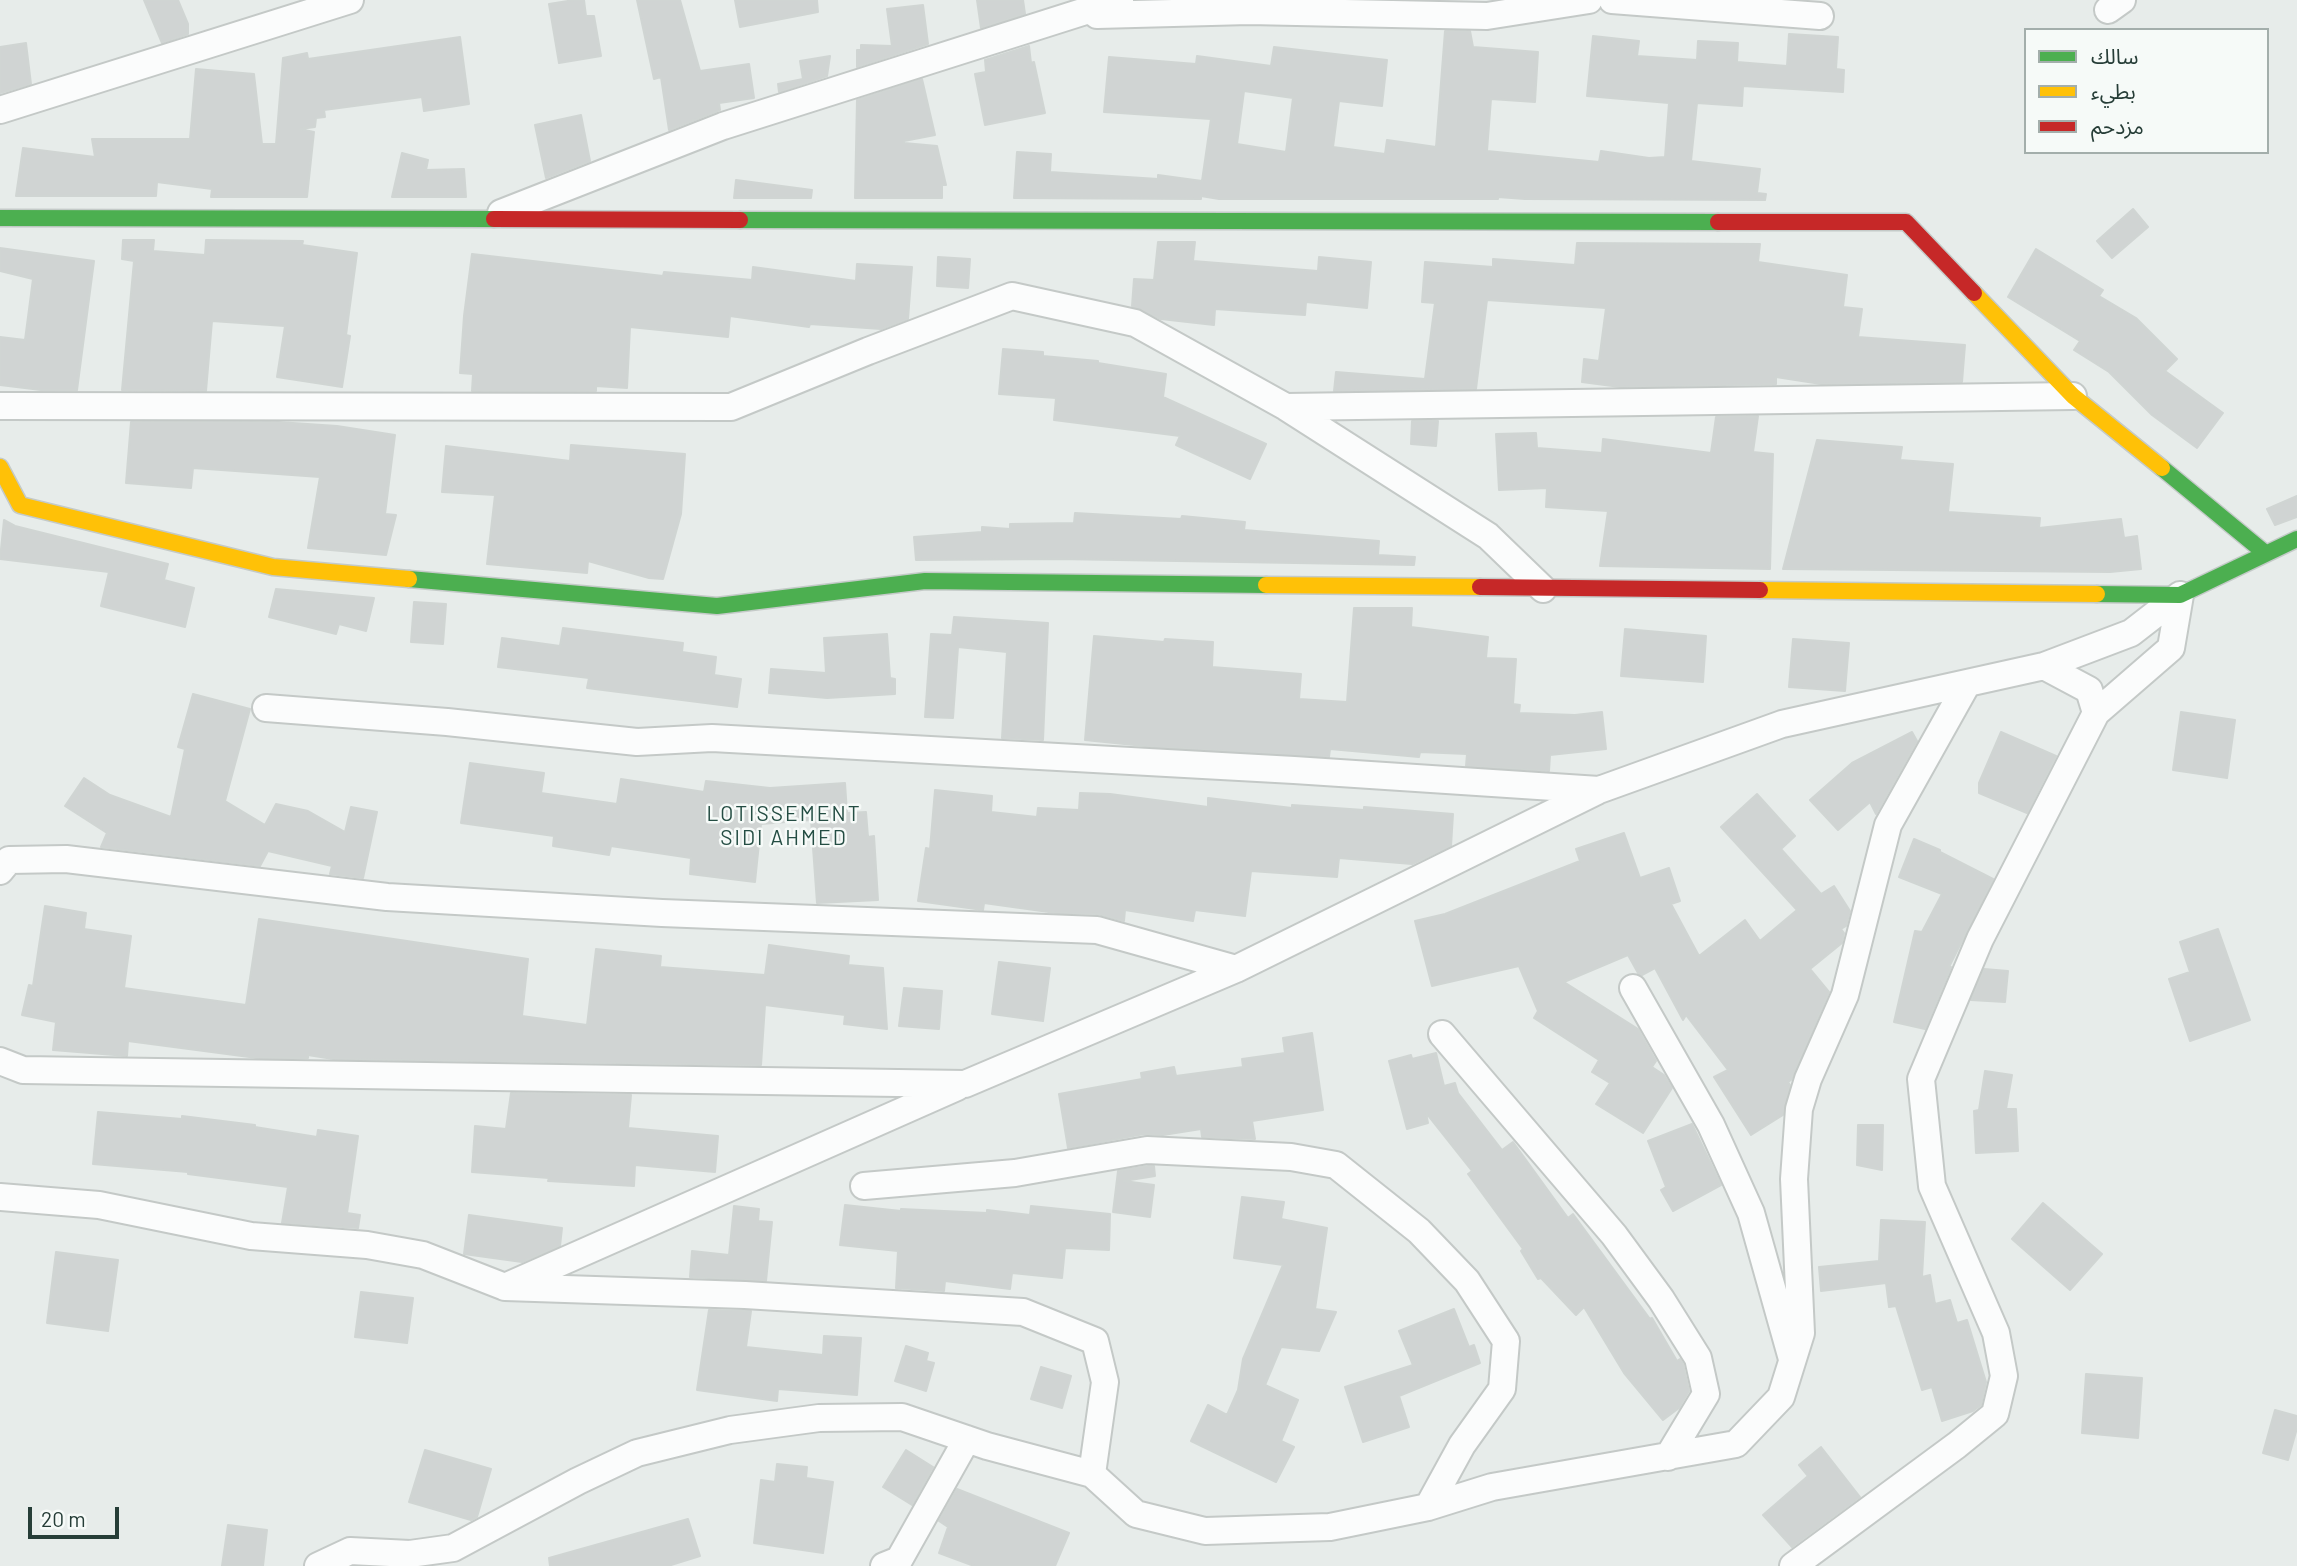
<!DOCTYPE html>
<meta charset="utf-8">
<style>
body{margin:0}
#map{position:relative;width:2297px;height:1566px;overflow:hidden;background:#e7ecea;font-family:Barlow,"Noto Sans Arabic",sans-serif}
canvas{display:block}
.legend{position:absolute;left:2024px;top:28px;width:245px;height:126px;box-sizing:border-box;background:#f6faf8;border:2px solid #a3aeab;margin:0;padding:9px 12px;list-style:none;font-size:21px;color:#263d37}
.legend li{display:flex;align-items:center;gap:14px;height:35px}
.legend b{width:35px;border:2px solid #a3aeab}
.scale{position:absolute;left:28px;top:1507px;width:91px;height:32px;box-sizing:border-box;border:4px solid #263d37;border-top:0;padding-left:9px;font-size:21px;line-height:24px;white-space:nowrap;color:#263d37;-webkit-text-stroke:5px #f6faf8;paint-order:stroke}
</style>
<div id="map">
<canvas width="2297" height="1566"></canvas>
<ul class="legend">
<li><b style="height:9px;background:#4caf50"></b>سالك</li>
<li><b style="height:9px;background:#ffc107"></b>بطيء</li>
<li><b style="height:9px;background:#c62828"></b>مزدحم</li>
</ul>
<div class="scale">20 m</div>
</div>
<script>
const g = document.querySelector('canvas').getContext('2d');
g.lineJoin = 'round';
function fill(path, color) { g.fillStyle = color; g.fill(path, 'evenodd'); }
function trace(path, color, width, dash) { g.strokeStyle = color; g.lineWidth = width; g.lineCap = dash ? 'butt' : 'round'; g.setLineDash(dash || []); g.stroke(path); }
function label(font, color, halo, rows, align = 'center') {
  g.font = font + ' Barlow,sans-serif'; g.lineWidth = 5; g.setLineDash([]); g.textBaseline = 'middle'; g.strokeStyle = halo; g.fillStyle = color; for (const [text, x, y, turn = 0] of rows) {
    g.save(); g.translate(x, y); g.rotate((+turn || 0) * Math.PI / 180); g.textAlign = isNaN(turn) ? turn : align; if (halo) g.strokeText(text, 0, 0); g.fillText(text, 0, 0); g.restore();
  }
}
const building = new Path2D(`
 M144 0H178L188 24V34L162 43Z
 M574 0H584L586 16H594L601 56 559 63 549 4Z
 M637 0H680L700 71 749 64 754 98 719 103 720 110 669 130 661 77 654 79Z
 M735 0H817L818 12 740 27Z
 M977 0H1023L1025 14 981 28Z
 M923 5 928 44 857 67V50H861V45L892 46 887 9Z
 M1445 31H1470L1473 47 1538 52 1535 102 1491 99 1487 151 1599 162 1601 151 1649 158 1665 157 1669 103 1587 96 1593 36 1639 41 1637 56 1697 60 1698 41 1738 43 1737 62 1787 66 1789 34 1838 37 1836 69 1844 70 1843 92 1743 86 1742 106 1697 103 1691 161 1760 169 1757 193 1766 194 1765 200 1525 199 1498 197V199H1219L1201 196V199L1014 198 1017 152 1051 154 1050 172 1158 179V175L1202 181 1211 119 1104 112 1109 57 1196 64 1197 56 1271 66 1274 47 1387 60 1382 106 1339 101 1333 147 1385 154 1387 140 1436 147ZM1244 91 1293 98 1286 152 1237 144Z
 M460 37 469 104 424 111 422 97 324 110 325 117 316 118 315 127 300 129 314 132 307 197H211L212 189 157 182 156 196H16L23 148 95 157 92 139H190L196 69 254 74 262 144H276L283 58 307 53 308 59Z
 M26 43 31 84 0 93V47Z
 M1029 46 1031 63 1034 62 1045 113 985 125 975 74 986 72 985 60Z
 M830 56 827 76 779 92 778 84 803 79 800 61Z
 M922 79 935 135 904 141V143L937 146 946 185H942V198H855L857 100Z
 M581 115 590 161 546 178 535 125Z
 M402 153 428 160 426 170 464 169 466 197H392Z
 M736 180 812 190 811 198H734Z
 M2133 209 2148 227 2112 258 2097 241Z
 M123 240H154L153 251 205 255 206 240 303 241 302 245 357 253 346 335 350 336 342 387 277 377 285 326 212 321 206 391 122 390 134 261 122 259Z
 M1158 242H1195L1193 261 1318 271 1319 257 1371 262 1367 308 1306 302 1305 315 1215 309 1214 325 1161 319 1132 306 1134 279 1154 280Z
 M1577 243 1760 244 1758 262 1847 275 1843 307 1862 309 1858 337 1965 345 1962 382 1821 384 1776 377V384L1620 387 1582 382 1584 359 1599 361 1606 308 1487 300 1476 389 1334 391 1336 372 1425 379 1435 303 1422 302 1425 262 1493 267V259L1575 265Z
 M0 248 94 261 77 390H41L0 385V337L25 340 33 279 0 271Z
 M2036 249 2103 290 2099 296 2136 318 2177 359 2165 371 2223 413 2197 448 2152 415 2109 372 2074 350 2080 341 2008 297Z
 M472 254 663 276 664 272 752 280 753 267 856 281 857 264 912 267 908 319 881 329 810 324 809 327 730 316 728 337 630 327 627 388 596 386V391H472L473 374 460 373 464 316Z
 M938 257 970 259 968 288 937 286Z
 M1003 349 1043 352V356L1098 361V363L1166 374 1163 397 1266 444 1250 479 1176 445 1180 436 1054 420 1056 398 999 394Z
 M1758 416 1753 452 1773 454 1770 569 1600 566 1608 511 1546 507 1547 488 1499 490 1496 434 1536 433 1537 448 1602 453 1603 439 1711 453 1716 417Z
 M1412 421H1438L1436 446 1411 444Z
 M131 422H278L337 426 395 435 385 514 396 515 386 555 308 548 320 477 193 468 191 488 126 483Z
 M1817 440 1902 447 1900 460 1953 464 1948 512 2040 518 2039 528 2121 519 2124 538 2137 536 2141 569 2110 572 1783 569Z
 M571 445 685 454 681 514 663 579 649 578 588 561 587 573 487 564 495 495 442 492 446 446 570 461Z
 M2297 496V517L2275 525 2267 509Z
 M1075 513 1181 519 1182 516 1245 522 1244 530 1379 541 1378 555 1415 557 1414 565 1058 559 916 560 914 537 982 532V527L1010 529V524L1074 523Z
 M4 520 15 526 168 564 164 580 194 588 185 627 101 606 109 572 0 559Z
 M276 589 374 598 366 631 339 624 336 634 269 617Z
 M414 602 446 604 443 644 411 642Z
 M1354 608H1412L1411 627 1488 637 1486 658 1516 659 1513 704 1520 705 1519 713 1575 715 1602 712 1606 749 1550 755 1549 771 1466 766 1467 754 1420 752 1419 757 1330 749 1329 757 1154 747 1085 740 1094 636 1164 642 1165 639 1213 642 1212 667 1301 674 1299 699 1347 702Z
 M954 617 1048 623 1043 740 1002 738 1007 652 958 647 953 718 925 717 931 634 952 635Z
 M563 628 683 643 682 652 716 657 714 675 741 679 737 707 587 688 589 678 498 667 502 638 560 646Z
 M1625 629 1706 636 1703 682 1621 676Z
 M887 634 890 678 895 679V694L827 698 769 693 771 669 826 673 824 638Z
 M1793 639 1849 643 1845 691 1789 687Z
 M193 694 250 709 225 801 265 825 276 804 308 811 345 832 351 807 377 812 363 878 330 874 332 866 268 851 260 866 101 847 107 833 65 806 84 778 110 795 171 817 185 749 178 747Z
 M2181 712 2235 720 2227 778 2173 770Z
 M1912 732 1917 741 1876 814 1870 802 1838 830 1810 800 1852 763Z
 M2001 732 2056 756 2027 813 1979 793V783Z
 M470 763 544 773 541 793 617 804 621 779 704 792 706 781 770 788 845 783 847 813 866 812 868 837 874 836 878 900 817 903 811 820 761 824 755 882 690 874 691 858 611 846 609 855 553 846 554 836 461 823Z
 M935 790 992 796 991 812 1037 817 1038 808 1079 810 1080 793 1110 794 1208 807V798L1292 808V805L1364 810V807L1453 814 1451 846 1412 864 1339 858 1337 877 1251 871 1245 916 1195 910 1193 921 1125 910 1124 921 1098 914 1056 913 984 903 983 910 918 901 926 848 930 849Z
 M1757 794 1795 836 1781 849 1821 894 1834 886 1850 911 1846 926 1841 929 1844 933 1842 943 1810 969 1829 992 1791 1080 1788 1082 1790 1085 1783 1115 1751 1135 1714 1077 1728 1070 1686 1015 1683 1020 1655 968 1642 975 1638 973 1628 955 1564 982 1638 1029 1656 1061 1652 1067 1664 1075 1672 1088 1643 1133 1596 1104 1610 1083 1592 1072 1599 1060 1534 1018 1538 1011 1519 966 1432 986 1415 921 1445 914 1580 861 1576 849 1624 833 1640 878 1669 868 1680 901 1671 904 1699 956 1745 920 1760 941 1797 910 1721 827Z
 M1914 839 1940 850V852L1993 879 1949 967H1951L1925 1029 1894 1022 1915 931 1922 932 1942 894 1899 877Z
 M45 906 86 913 84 929 131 936 124 988 246 1005 259 919 528 959 522 1016 587 1025 596 949 661 956 660 967 765 975 769 945 849 956 848 965 883 968 887 1029 844 1024 845 1015 765 1005 761 1065 333 1059 308 1055V1058H257L128 1041 127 1056 53 1050 56 1022 22 1015 29 985 33 986Z
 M2218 929 2250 1020 2190 1041 2169 979 2190 972 2180 942Z
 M999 962 1050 968 1043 1021 992 1014Z
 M1984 969 2008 971 2005 1002 1971 1000Z
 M904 988 942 991 939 1029 899 1026Z
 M1312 1033 1323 1110 1252 1121 1255 1139 1202 1137 1201 1129 1163 1135 1144 1134 1068 1148 1059 1094 1142 1079 1141 1073 1174 1067 1176 1076 1243 1067 1242 1059 1285 1053 1283 1038Z
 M1436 1053 1444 1086 1455 1083 1458 1093 1502 1150 1513 1142 1568 1218 1573 1214 1650 1319 1652 1318 1677 1361 1680 1359 1683 1364 1689 1391 1679 1408 1663 1420 1624 1373 1584 1307 1576 1315 1541 1278 1538 1279 1521 1251 1523 1249 1468 1174 1472 1171 1426 1113 1428 1123 1407 1129 1389 1061 1411 1055 1412 1059Z
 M1985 1071 2012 1075 2006 1109H2016L2018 1151 1976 1153 1974 1111 1979 1110Z
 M511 1093 631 1095 628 1128 718 1136 715 1172 635 1165 634 1186 548 1181 549 1178 472 1172 475 1126 506 1129Z
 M98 1112 182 1119V1116L255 1125V1127L317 1137 318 1130 358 1136 347 1213 360 1215 358 1228 282 1223 288 1187 188 1174V1172L93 1164Z
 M1692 1124 1721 1185 1673 1211 1661 1190 1666 1187 1648 1141Z
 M1858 1125H1883L1882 1170 1857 1165Z
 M1148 1166H1154L1155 1176 1124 1181 1154 1185 1150 1217 1113 1212 1118 1171Z
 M1242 1197 1284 1202 1281 1219 1327 1228 1315 1309 1336 1312 1319 1351 1281 1347 1265 1385 1298 1400 1281 1441 1294 1447 1276 1482 1191 1441 1208 1405 1227 1415 1238 1390 1243 1359 1283 1265 1234 1258Z
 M2043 1203 2102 1254 2070 1290 2012 1239Z
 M845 1205 901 1211V1209L987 1213V1210L1030 1215 1031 1206 1110 1214 1109 1250 1065 1248 1062 1278 1012 1273 1010 1289 945 1281 944 1291 896 1288 898 1251 840 1245Z
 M734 1206 759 1209 758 1221 772 1222 766 1281 690 1277 692 1251 729 1255Z
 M469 1215 562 1228 560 1246 522 1262 464 1254Z
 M1881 1220 1925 1222 1922 1277 1930 1275 1935 1304 1950 1300 1957 1323 1967 1320 1986 1382 1981 1405 1973 1411 1942 1421 1932 1387 1922 1390 1896 1306 1889 1307 1886 1283 1821 1291 1819 1267 1879 1261Z
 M56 1252 118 1260 108 1331 47 1323Z
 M361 1292 413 1298 407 1343 355 1337Z
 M1454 1309 1469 1347 1474 1345 1480 1363 1399 1396 1409 1427 1363 1442 1345 1387 1413 1365 1399 1331Z
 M709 1310 751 1311 746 1347 823 1355 824 1336 861 1338 857 1395 778 1389 777 1401 697 1390Z
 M906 1346 928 1353 926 1361 934 1363 926 1391 895 1381Z
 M1041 1367 1071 1376 1062 1408 1031 1399Z
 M2086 1374 2142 1378 2138 1438 2082 1433Z
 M2275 1410 2297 1416V1428L2288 1460 2263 1453Z
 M1821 1447 1860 1497 1792 1547 1763 1515 1808 1476 1799 1465Z
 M425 1450 491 1469 477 1517 471 1520 409 1502Z
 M906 1450 933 1467 912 1505 883 1487Z
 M777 1464 807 1467 806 1478 833 1482 823 1553 754 1543 761 1480 775 1482Z
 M957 1489 1069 1533 1055 1566H974L939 1553 948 1527 939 1521Z
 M688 1519 700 1556 668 1566H550L549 1558Z
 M228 1525 267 1530 263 1566H222Z`);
const street = new Path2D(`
 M1612 0 1820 16
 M2108 10 2122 0
 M1097 15 1249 11 1487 16 1589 0
 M0 110 350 0
 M501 213 723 126 1120 0
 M0 406 731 407 868 351 1012 296 1135 323 1286 407 1488 536 1543 589
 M1286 407 2073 396
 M266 708 447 722 637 742 712 738 1294 770 1599 790 1782 724 2044 666 2131 633 2180 595
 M2096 713 2171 648 2180 595
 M0 871 9 860 66 859 387 897 662 913 1097 930 1236 969
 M1633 988 1711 1125 1751 1213 1792 1359
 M1442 1034 1614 1235 1661 1299 1698 1358 1706 1394 1668 1457
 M0 1061 23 1070 965 1084 1236 969 1597 791
 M864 1186 1015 1173 1147 1150 1291 1157 1336 1165 1419 1231 1467 1281 1506 1341 1502 1389 1462 1445 1428 1507
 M0 1197 99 1205 251 1236 367 1245 423 1255 505 1287 957 1087
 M1092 1474 1136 1514 1205 1531 1330 1527 1428 1507 1492 1487 1736 1444 1781 1397 1801 1333 1794 1179 1799 1109 1808 1079 1845 995 1888 825 1967 684
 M318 1566 350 1551 410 1554 453 1548 578 1481 637 1453 730 1430 819 1418 902 1417 987 1446 1092 1474 1105 1382 1095 1341 1023 1312 745 1295 505 1287
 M884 1566 899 1560 967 1439
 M1793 1566 1957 1445 1995 1414 2004 1376 1996 1333 1932 1186 1921 1079 1980 939 2096 713 2089 690 2044 666`);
const fast = new Path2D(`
 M0 218 494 219
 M740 220 1718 222
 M2162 468 2265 553
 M409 579 717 606 925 581 1266 585
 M2097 594 2180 595 2297 539`);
const slow = new Path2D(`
 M1974 293 2073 396 2162 468
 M0 467 20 505 273 567 409 579
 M1266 585 1480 587
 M1760 590 2097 594`);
const jam = new Path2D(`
 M494 219 740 220
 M1718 222H1906L1974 293
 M1480 587 1760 590`);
const quarterNames = [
 ["LOTISSEMENT",784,814],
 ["SIDI AHMED",784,838]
];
fill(building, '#d0d4d3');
trace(building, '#d0d5d3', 2);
trace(street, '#c4c9c7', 30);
trace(fast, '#c4cac8', 19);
trace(slow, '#c4cac8', 19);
trace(jam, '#c4cac8', 19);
trace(street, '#fbfcfc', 26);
trace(fast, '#4caf50', 16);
trace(slow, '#ffc107', 16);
trace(jam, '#c62828', 16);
g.letterSpacing = '2px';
label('21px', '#244d43', '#f6faf8', quarterNames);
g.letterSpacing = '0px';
</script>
